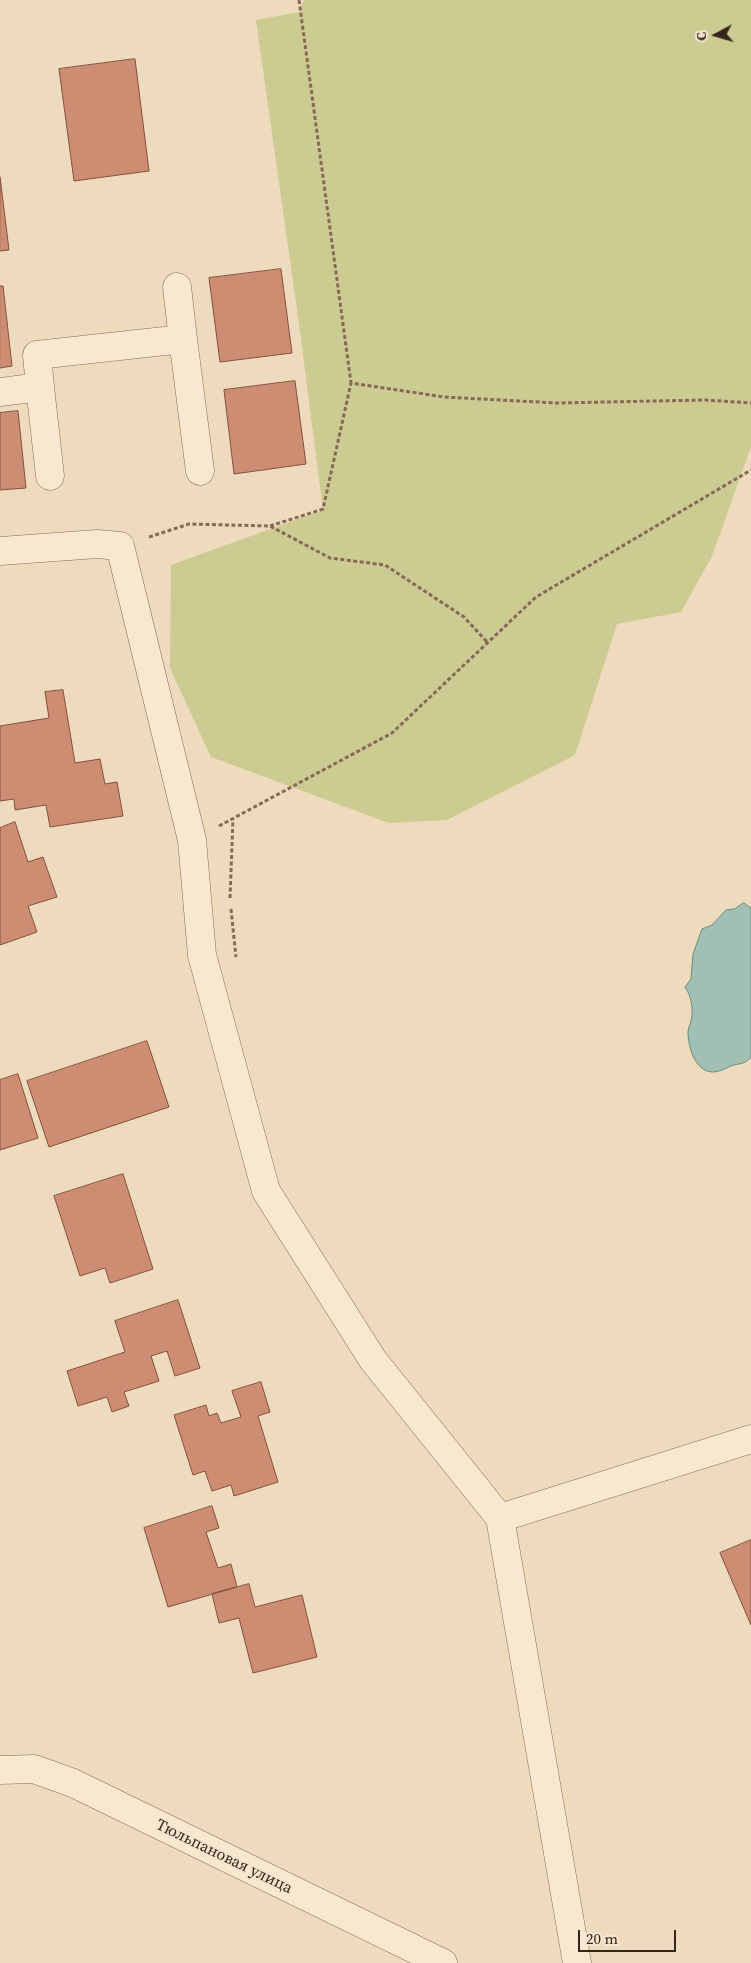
<!DOCTYPE html>
<meta charset="utf-8">
<style>
body{margin:0}
#map{position:relative;width:751px;height:1963px;overflow:hidden;background:#eedabd;font-family:"Source Serif 4",serif}
canvas{display:block}
.north{position:absolute;left:691px;top:10px;width:50px;height:50px;-webkit-text-stroke:4px #f5e5cd;paint-order:stroke;rotate:264deg;font-size:14px;font-weight:700;line-height:20px;text-align:center;color:#35251b}
.north::after{content:'';display:block;margin:auto;width:18px;height:22px;background:#35251b;clip-path:polygon(50% 0,100% 100%,50% 72%,0 100%)}
.scale{position:absolute;left:578px;top:1930px;width:98px;height:22px;box-sizing:border-box;border:2px solid #35251b;border-top:0;padding-left:6px;font-size:15px;line-height:18px;white-space:nowrap;color:#35251b;-webkit-text-stroke:4px #f5e5cd;paint-order:stroke}
</style>
<div id="map">
<canvas width="751" height="1963"></canvas>
<div class="north">С</div>
<div class="scale">20 m</div>
</div>
<script>
const g = document.querySelector('canvas').getContext('2d');
g.lineJoin = 'round';
function fill(path, color) { g.fillStyle = color; g.fill(path, 'evenodd'); }
function trace(path, color, width, dash) { g.strokeStyle = color; g.lineWidth = width; g.lineCap = dash ? 'butt' : 'round'; g.setLineDash(dash || []); g.stroke(path); }
function label(font, color, halo, rows, align = 'center') {
  g.font = font + ' "Source Serif 4",serif'; g.lineWidth = 5; g.setLineDash([]); g.textBaseline = 'middle'; g.strokeStyle = halo; g.fillStyle = color; for (const [text, x, y, turn = 0] of rows) {
    g.save(); g.translate(x, y); g.rotate((+turn || 0) * Math.PI / 180); g.textAlign = isNaN(turn) ? turn : align; if (halo) g.strokeText(text, 0, 0); g.fillText(text, 0, 0); g.restore();
  }
}
const green = new Path2D(`
 M304 0H751V447L712 556 681 612 617 624 575 755 447 820 389 823 211 757 170 668 171 565 323 510 300 331 256 20 299 12Z`);
const water = new Path2D(`
 M744 903 751 908V1057C745 1065 739 1063 731 1066 725 1069 719 1072 712 1072 695 1071 688 1047 688 1032 688 1028 690 1025 691 1021 694 1011 691 995 685 987L691 979 693 954 702 929 712 925 726 910 734 909Z`);
const building = new Path2D(`
 M135 59 149 171 74 181 59 69Z
 M0 177 9 250 0 251Z
 M281 269 292 353 220 362 209 278Z
 M0 286H3L12 366 0 368Z
 M295 381 306 464 234 474 224 390Z
 M18 411 26 488 0 490V413Z
 M63 690 75 763 100 759 105 784 117 782 123 816 50 827 46 805 15 810 14 799 0 801V726L49 718 45 692Z
 M15 822 28 862 43 857 57 897 28 906 37 932 0 945V828Z
 M147 1041 169 1107 49 1147 27 1081Z
 M18 1074 38 1138 0 1150V1080Z
 M123 1174 153 1269 110 1283 105 1268 80 1276 54 1196Z
 M178 1300 200 1368 175 1376 167 1351 151 1356 159 1381 124 1392 129 1406 112 1412 107 1397 78 1406 67 1371 125 1352 115 1321Z
 M261 1382 270 1412 258 1416 278 1482 234 1496 231 1485 212 1491 205 1471 193 1475 174 1415 206 1405 209 1416 217 1413 221 1423 241 1417 232 1391Z
 M212 1506 219 1528 206 1532 218 1568 231 1564 237 1587 168 1607 144 1528Z
 M751 1540V1625L720 1553Z
 M249 1584 255 1607 302 1595 317 1657 253 1673 239 1618 219 1623 212 1594Z`);
const path = new Path2D(`
 M299 0 351 383
 M270 526 323 509 351 383 444 397 557 403 705 400 751 403
 M149 537 189 524 270 526 330 558 385 565 464 617 487 642
 M219 826 392 733 536 597 751 470
 M230 898 233 819
 M231 909 236 957`);
const minor = new Path2D(`
 M177 287 183 339
 M40 387 50 476
 M0 392 40 387 37 355 183 339 200 471
 M0 551 97 544 120 546 192 840 202 955 266 1191 373 1360 500 1518 577 1963
 M500 1518 751 1439
 M0 1770 34 1769 73 1783 443 1963`);
const streetNames = [
 ["Тюльпановая улица",224,1857,26]
];
fill(green, '#cbcb92');
fill(water, '#a1bfb3');
trace(water, '#698d7f', 1);
fill(building, '#cd8d73');
trace(building, '#85503c', 1);
trace(minor, '#866a56', 29);
trace(path, '#866a56', 3, [4, 2.5]);
trace(minor, '#f9e8d0', 28);
label('16px', '#35251b', '#f5e5cd', streetNames);
</script>
